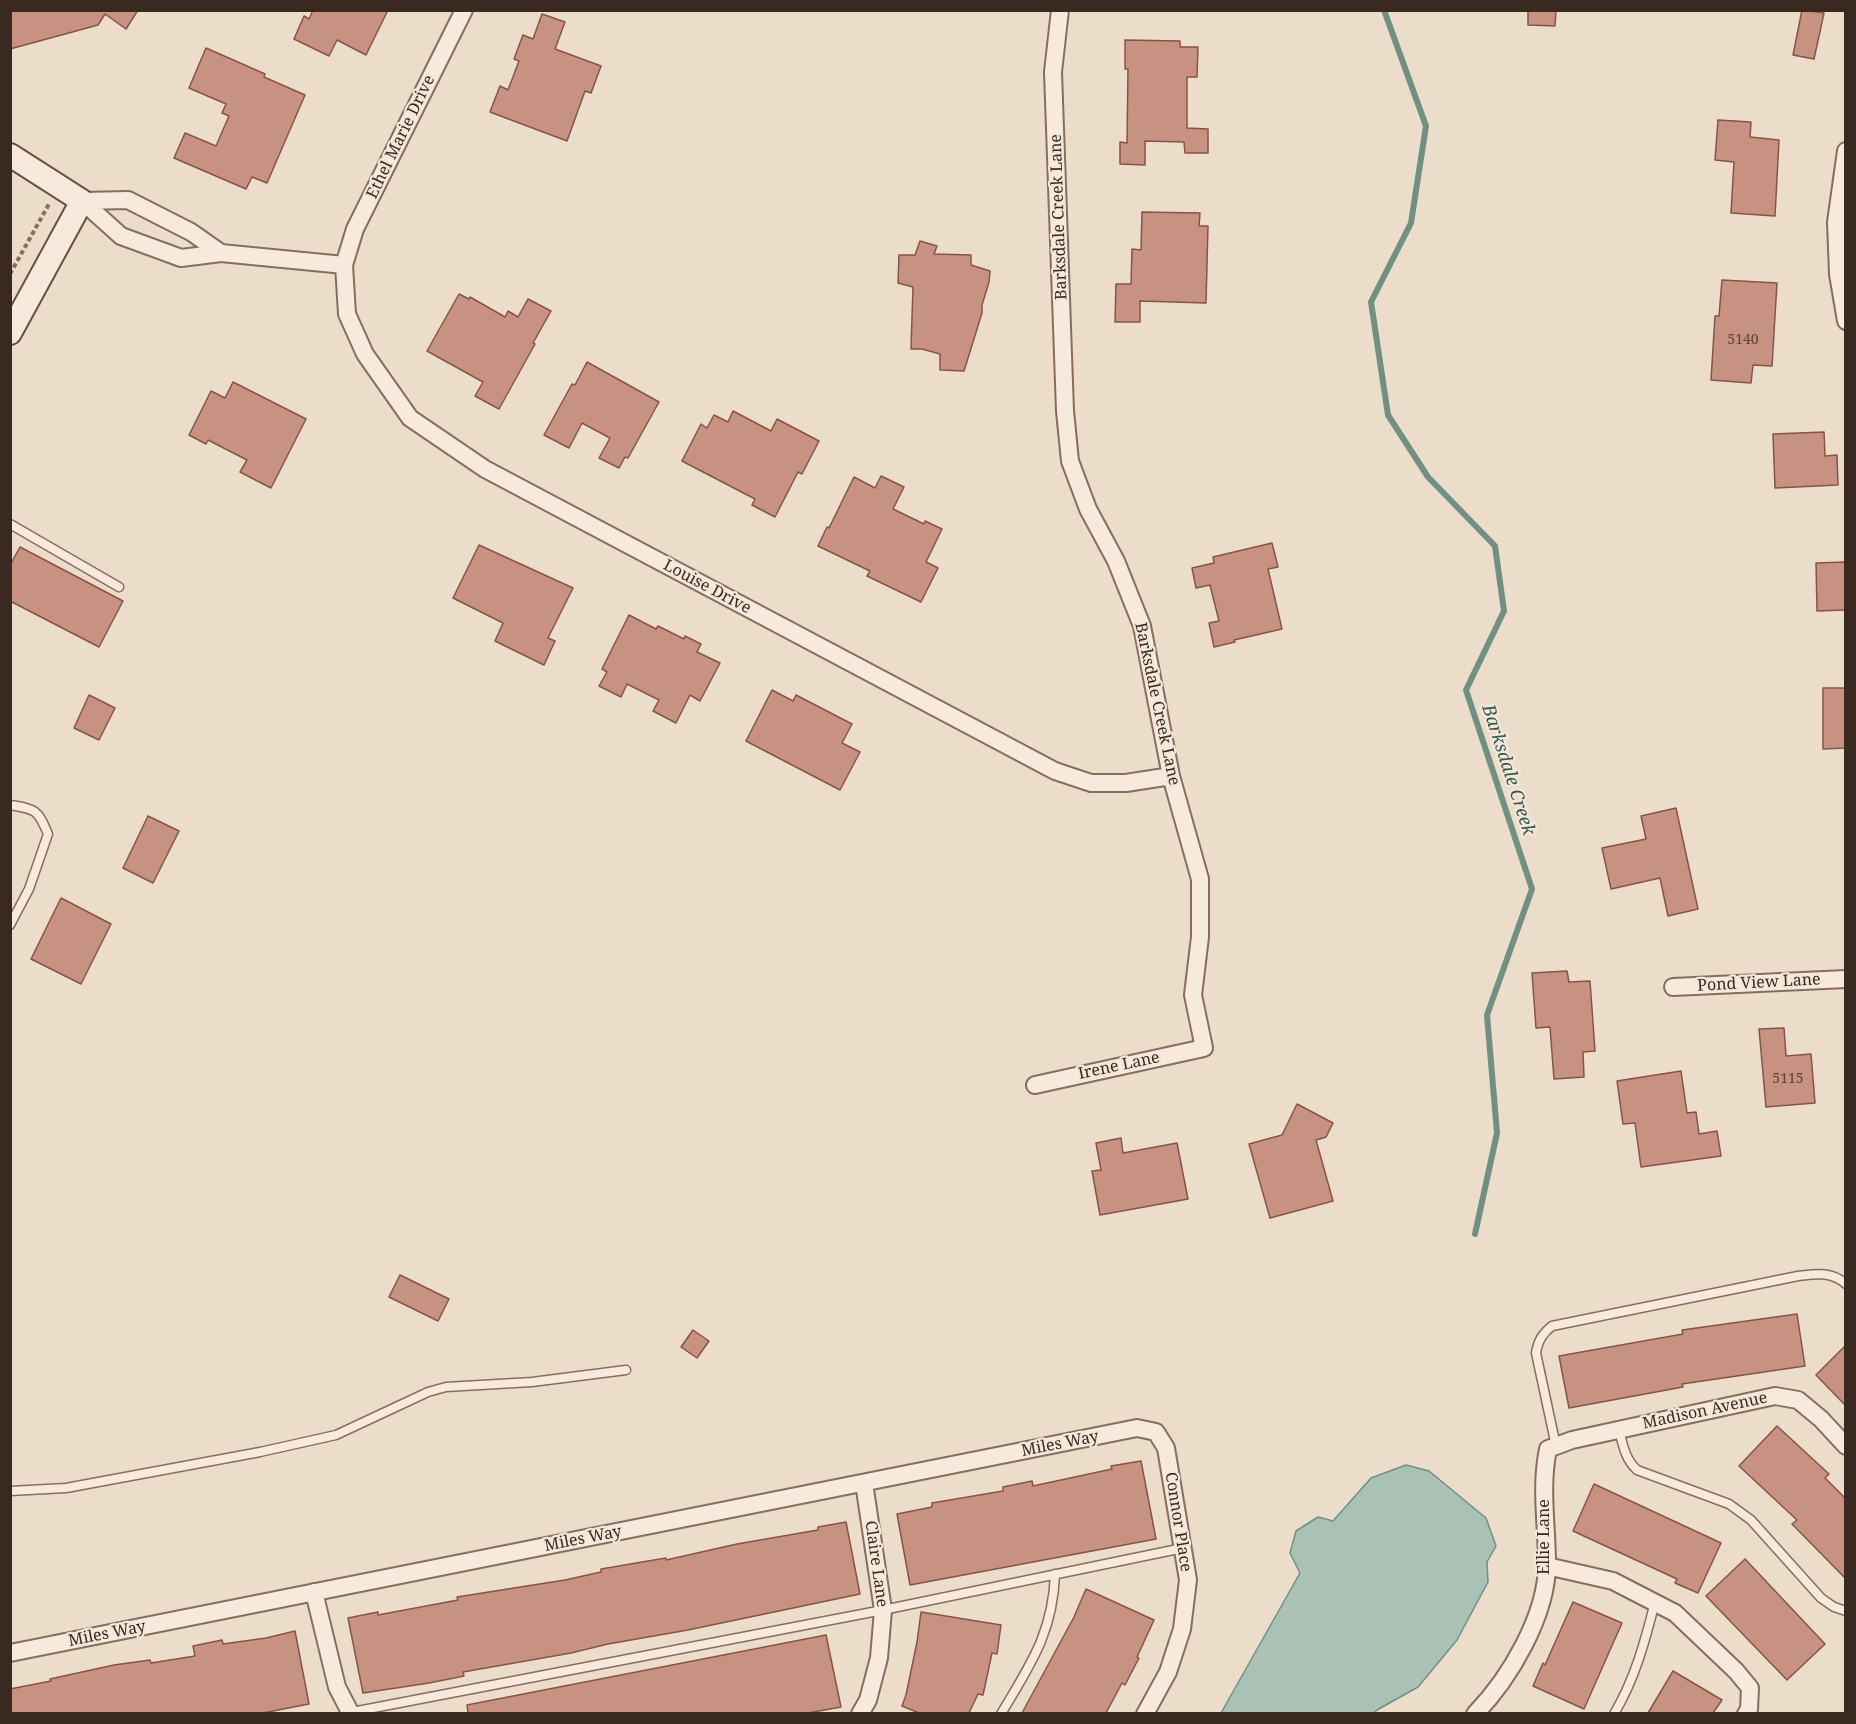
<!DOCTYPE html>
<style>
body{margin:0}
#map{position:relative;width:1856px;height:1724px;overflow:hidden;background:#ecdcca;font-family:"Noto Serif",serif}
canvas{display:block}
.frame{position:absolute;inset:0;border:12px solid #392921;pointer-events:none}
</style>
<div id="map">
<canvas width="1856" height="1724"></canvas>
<div class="frame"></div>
</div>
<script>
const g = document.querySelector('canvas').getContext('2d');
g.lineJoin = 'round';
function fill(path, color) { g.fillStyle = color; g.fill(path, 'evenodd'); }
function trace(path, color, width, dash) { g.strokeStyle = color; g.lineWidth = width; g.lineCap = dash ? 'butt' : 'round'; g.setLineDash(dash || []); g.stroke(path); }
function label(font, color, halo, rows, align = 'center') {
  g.font = font + ' "Noto Serif",serif'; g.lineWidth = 4.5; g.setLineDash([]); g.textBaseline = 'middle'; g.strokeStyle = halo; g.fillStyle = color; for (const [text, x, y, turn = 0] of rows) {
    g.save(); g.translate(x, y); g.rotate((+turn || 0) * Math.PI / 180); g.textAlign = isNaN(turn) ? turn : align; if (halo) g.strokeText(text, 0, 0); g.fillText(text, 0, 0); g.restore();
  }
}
const water = new Path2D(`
 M1406 1465 1429 1471 1486 1518 1496 1546 1487 1562 1488 1582 1457 1640 1418 1687 1377 1710 1374 1713H1221L1300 1573 1290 1553 1296 1531 1318 1517 1333 1521 1371 1478Z`);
const stream = new Path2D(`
 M1384 10 1426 126 1411 223 1371 302 1388 415 1428 477 1495 546 1504 611 1466 690 1532 889 1487 1015 1497 1133 1475 1234`);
const building = new Path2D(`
 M10 10H138L126 29 105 14 98 25 10 49Z
 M313 10H388L366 55 337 40 329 56 294 39 304 16 309 19Z
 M1528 10H1556L1555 26 1528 25Z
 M1802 10 1824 13 1814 59 1793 55Z
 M542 14 565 22 555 49 601 66 591 93 585 91 567 141 490 112 500 86 508 90 519 61 514 59 523 35 533 39Z
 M1125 40 1180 41V47H1198L1197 77H1187V128L1208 129V153H1185L1184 142 1145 141V165L1120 164V142L1127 143 1128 69H1125Z
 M206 48 265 74 264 77 305 95 267 183 252 177 246 189 174 158 185 133 216 146 229 116 222 113 226 104 189 88Z
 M1718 120 1751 122 1750 137 1779 140 1775 216 1731 213 1734 162 1715 160Z
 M1142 212 1200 213 1199 226H1208L1206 303 1140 301V322H1115L1116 284H1131L1132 249 1141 250Z
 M920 241 937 246 934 254 971 255V265L990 271 989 282 982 305V313L964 371 940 370V354L922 349H911L913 287 898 283 899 255H915Z
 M1722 280 1777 283 1772 366 1753 365 1751 383 1711 380 1715 316H1719Z
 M459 294 469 299 470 297 505 317 508 311 518 317 528 299 551 311 533 343 535 344 499 409 475 396 483 382 427 351Z
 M587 362 659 402 628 458 625 457 619 468 599 458 610 438 582 423 569 448 544 435 572 384 575 385Z
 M233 382 306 419 271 488 240 472 247 460 208 440 206 444 189 435 211 391 225 398Z
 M733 411 771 431 777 419 819 441 802 474 798 472 775 517 752 505 755 499 682 461 701 424 707 428 714 415 728 422Z
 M1824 432 1825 456 1837 455 1838 485 1775 488 1773 434Z
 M881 476 904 487 893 509 924 524 925 521 942 529 926 562 938 568 921 602 867 576 870 571 818 546 827 527 829 528 854 477 875 488Z
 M1272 543 1278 567 1268 569 1282 629 1234 640 1235 642 1214 647 1209 623 1219 621 1210 585 1196 588 1192 568 1214 563 1213 557Z
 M479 545 573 588 548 638 555 641 544 665 495 641 503 623 453 598Z
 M20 547 123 601 99 647 10 601V565Z
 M1845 562V610L1817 611 1816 563Z
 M629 615 656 629 658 626 684 639 685 636 701 644 697 652 720 663 700 701 690 695 676 723 653 711 659 700 627 684 621 697 599 686 607 672 602 669Z
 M1823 688H1845V748L1823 749Z
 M772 690 793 701 796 695 852 724 842 743 860 752 840 790 746 741Z
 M89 695 115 708 99 740 74 728Z
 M1676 808 1698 909 1668 916 1660 878 1611 889 1602 848 1646 839 1641 816Z
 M148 816 179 831 153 883 123 868Z
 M61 898 111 924 81 984 31 959Z
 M1567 971 1569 982 1590 981 1595 1051 1583 1052 1584 1077 1554 1079 1550 1027 1536 1028 1532 973Z
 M1784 1028 1786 1056 1811 1054 1815 1103 1766 1107 1759 1029Z
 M1681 1071 1687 1113 1696 1112 1699 1134 1717 1131 1721 1156 1641 1167 1635 1123 1623 1124 1617 1081Z
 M1297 1104 1333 1123 1326 1137 1316 1140 1333 1201 1270 1218 1249 1144 1282 1135Z
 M1121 1138 1123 1153 1177 1143 1188 1199 1100 1215 1092 1171 1101 1170 1096 1143Z
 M400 1275 449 1299 438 1321 389 1297Z
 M1797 1314 1805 1366 1682 1384 1683 1387 1569 1408 1559 1356 1683 1334 1682 1330Z
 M693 1330 709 1341 697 1358 681 1347Z
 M1845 1346V1405L1816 1375Z
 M1777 1426 1829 1474 1825 1478 1845 1498V1578L1792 1524 1797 1520 1739 1466Z
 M1141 1461 1156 1539 910 1585 897 1514 932 1507V1503L1003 1491V1487L1032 1481 1033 1486 1112 1469 1111 1466Z
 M1594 1484 1721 1543 1698 1593 1675 1583 1677 1579 1573 1531Z
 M846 1522 860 1594 688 1630 608 1644 571 1653 463 1672 464 1676 429 1683 363 1693 348 1618 378 1612V1615L458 1600 457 1597 565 1580 601 1572V1569L666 1558V1560L737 1544 818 1530V1527Z
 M1745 1559 1825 1644 1787 1680 1706 1596Z
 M1086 1589 1154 1620 1137 1657 1139 1658 1125 1685 1122 1683 1106 1713H1022L1074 1617Z
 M1573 1602 1622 1623 1584 1709 1533 1686 1543 1663 1545 1665Z
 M921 1612 1001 1625 997 1654 992 1653 983 1695 978 1694 969 1713H919L902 1706 906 1695 917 1642Z
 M295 1631 309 1704 263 1713H10V1689L51 1681 50 1679 114 1665 150 1660 151 1663 195 1656 193 1646 222 1640 223 1644 266 1638Z
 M826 1635 841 1707 808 1713H468L467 1705Z
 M1673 1671 1722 1700 1713 1713H1648Z`);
const path = new Path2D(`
 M10 274 49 204`);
const lane = new Path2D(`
 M10 524 119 587
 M10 805C36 809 38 810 48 834L29 889 10 925
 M1619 1430C1623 1445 1625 1459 1637 1470L1729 1504 1751 1520 1821 1598 1834 1607 1846 1611
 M1556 1446 1536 1353C1538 1341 1542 1334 1552 1326L1798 1276C1816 1274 1831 1271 1846 1284
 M10 1491 66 1488 260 1452 336 1435 428 1392 446 1387 532 1382 626 1370
 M347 1713 883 1610 1183 1548
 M1001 1714C1030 1665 1053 1633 1055 1574
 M1614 1714C1635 1679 1645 1641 1655 1602`);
const street = new Path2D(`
 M464 10 355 229 344 265 347 314 365 354 410 418 485 469 1055 771 1091 783H1126L1171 776
 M1846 151 1836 222 1838 274 1846 321
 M221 253 191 232 128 200 82 201 121 236 181 258 221 253 344 265
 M1673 987 1846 979
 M1035 1085 1204 1048 1193 995 1200 937V879L1171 776 1142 626 1116 561 1088 509 1070 461 1065 411 1053 72 1060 10
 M1547 1566 1613 1581 1675 1613 1736 1671 1750 1688 1749 1709 1746 1714
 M314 1592 337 1687 351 1714
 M10 1653 1137 1428 1156 1432 1166 1448 1188 1580 1182 1629 1168 1672 1145 1714
 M860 1714 868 1700 879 1658 883 1610 864 1483
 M1475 1714C1510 1678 1547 1615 1547 1564 1547 1526 1540 1487 1548 1449L1572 1440 1775 1396 1798 1400 1821 1419 1846 1446`);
const secondary = new Path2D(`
 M10 155 82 201 10 333`);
const numberNames = [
 ["5140",1743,340],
 ["5115",1788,1079]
];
const streetNames = [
 ["Ethel Marie Drive",401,137,-64],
 ["Barksdale Creek Lane",1059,217,-92],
 ["Louise Drive",707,587,28],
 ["Barksdale Creek Lane",1157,704,78],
 ["Pond View Lane",1759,983,-3],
 ["Irene Lane",1119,1066,-12],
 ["Madison Avenue",1705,1411,-12],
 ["Miles Way",1060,1444,-11],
 ["Connor Place",1178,1522,81],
 ["Ellie Lane",1544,1537,-90],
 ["Miles Way",583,1539,-11],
 ["Claire Lane",876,1564,82],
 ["Miles Way",107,1634,-11]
];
const waterNames = [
 ["Barksdale Creek",1508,770,72]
];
fill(water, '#aac1b6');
trace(water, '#718f82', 1.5);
trace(stream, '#718f82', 6);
fill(building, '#c89282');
trace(building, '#865446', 1.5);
trace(lane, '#886d5f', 11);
trace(street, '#886d5f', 20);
trace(secondary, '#6a4f42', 26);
trace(path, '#886d5f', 4, [4.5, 3]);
trace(lane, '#f7eadd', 8);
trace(street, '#f7eadd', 16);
trace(secondary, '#f7eadd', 22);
label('14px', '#5d4339', null, numberNames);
label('16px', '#392921', '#f4e7d9', streetNames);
label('italic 18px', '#32584f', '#f4e7d9', waterNames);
</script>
